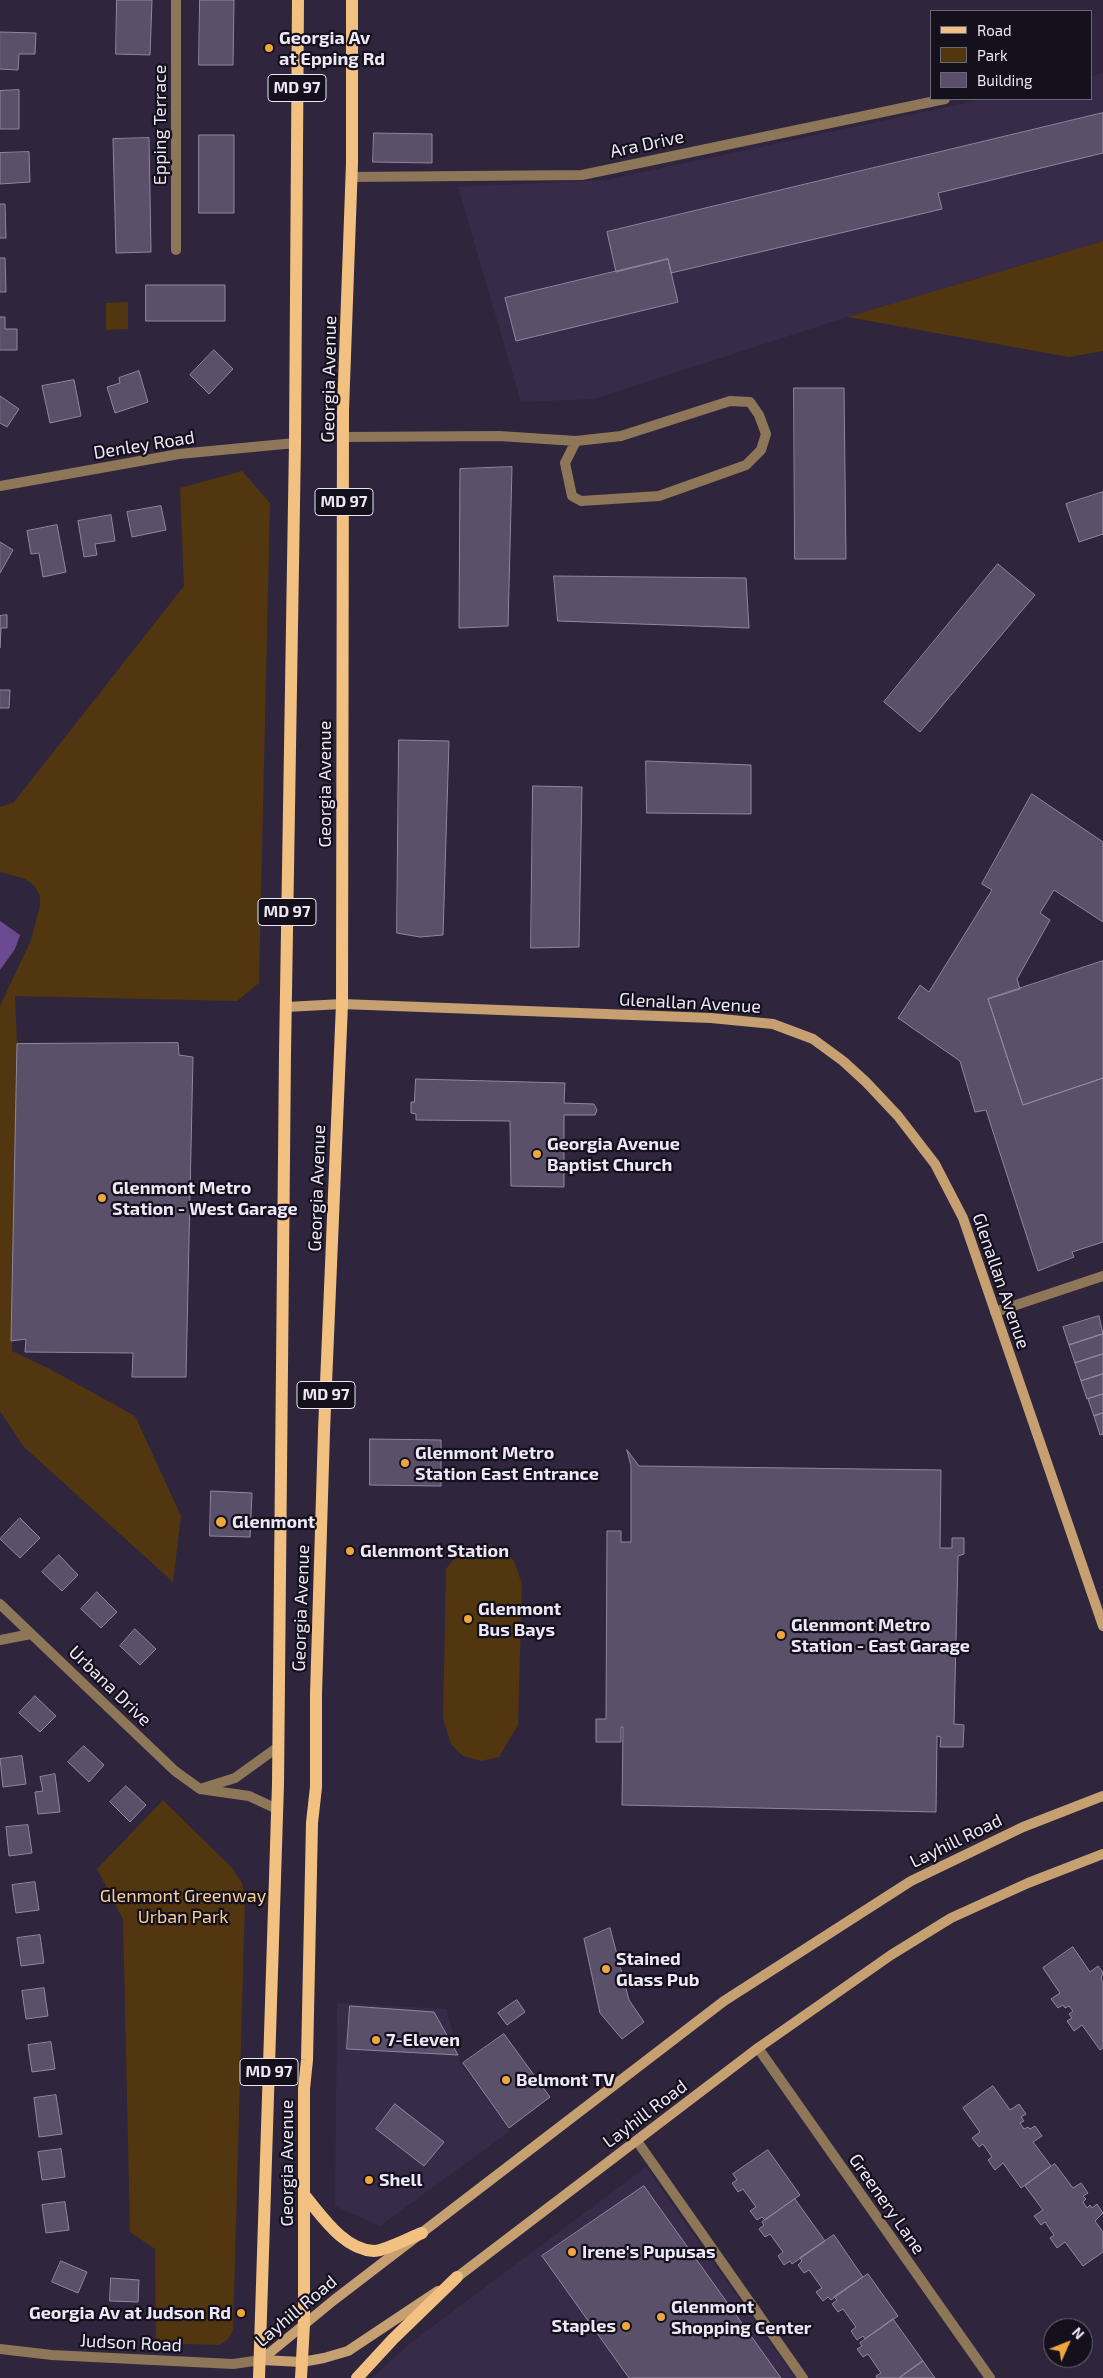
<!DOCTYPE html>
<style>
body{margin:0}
#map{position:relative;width:1103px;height:2378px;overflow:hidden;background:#2f263d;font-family:"Exo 2",sans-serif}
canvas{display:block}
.legend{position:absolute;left:930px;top:10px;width:162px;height:90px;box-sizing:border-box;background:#15111c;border:1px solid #6b6774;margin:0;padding:6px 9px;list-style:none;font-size:15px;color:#ede7f7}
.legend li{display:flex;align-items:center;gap:10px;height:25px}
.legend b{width:25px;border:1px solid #6b6774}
.north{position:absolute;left:1043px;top:2318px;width:50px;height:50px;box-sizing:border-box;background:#15111c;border:1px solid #6b6774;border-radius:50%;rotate:46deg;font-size:14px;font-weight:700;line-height:20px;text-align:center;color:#ede7f7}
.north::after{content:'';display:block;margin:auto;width:18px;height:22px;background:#efa73d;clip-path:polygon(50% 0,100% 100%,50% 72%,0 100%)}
</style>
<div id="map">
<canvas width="1103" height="2378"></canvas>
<ul class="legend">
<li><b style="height:6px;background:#f2c182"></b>Road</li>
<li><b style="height:14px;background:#51360f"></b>Park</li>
<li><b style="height:14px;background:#5a506a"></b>Building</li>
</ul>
<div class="north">N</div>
</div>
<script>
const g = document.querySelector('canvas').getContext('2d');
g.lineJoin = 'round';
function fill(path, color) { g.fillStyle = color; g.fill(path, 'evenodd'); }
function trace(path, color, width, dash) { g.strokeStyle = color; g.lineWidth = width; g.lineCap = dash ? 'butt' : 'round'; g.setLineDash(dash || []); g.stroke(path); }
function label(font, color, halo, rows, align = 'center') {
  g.font = font + ' "Exo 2",sans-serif'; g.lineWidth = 4.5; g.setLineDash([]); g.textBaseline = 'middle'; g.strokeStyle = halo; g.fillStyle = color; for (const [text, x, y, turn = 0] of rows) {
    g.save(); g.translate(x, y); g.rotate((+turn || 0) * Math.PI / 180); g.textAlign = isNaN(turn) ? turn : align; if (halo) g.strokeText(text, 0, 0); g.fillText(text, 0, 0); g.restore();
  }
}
const built = new Path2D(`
 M1103 73V241L847 317 594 399 521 402 458 187 606 180 984 99H1092V76Z
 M337 2003 446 2009 460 2056 459 2061 510 2131 380 2226 335 2206Z
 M646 2167 795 2378H372L408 2345Z`);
const green = new Path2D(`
 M1103 241V351L1069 357 847 317Z
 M128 302V329L106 330V303Z
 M242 471 270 503 259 983 237 1001 15 996 17 1044 12 1351 48 1368 135 1416 181 1516 173 1582 24 1447 0 1411V1006L31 940 40 906V896L34 885 25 879 0 872V807L14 802 184 586 180 488Z
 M486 1543 500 1548 514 1561 522 1584 518 1725 499 1757 481 1761 463 1756 451 1744 443 1719 446 1569C460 1551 464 1547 486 1543Z
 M163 1800 233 1869 242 1883 245 1899 233 2330 228 2339 219 2345 156 2343 155 2249 130 2232 123 1919 97 1869Z`);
const water = new Path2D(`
 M0 921 20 935 15 949 0 970Z`);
const building = new Path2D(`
 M117 0H152L150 55 116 54Z
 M200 0H234L233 65H199Z
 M0 32 36 33 35 54H19L18 70 0 69Z
 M19 90V129H0V91Z
 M1103 113V153L938 193 942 209 671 273 668 259 616 272 607 232Z
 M374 133 432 134V163L373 162Z
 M199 135H234V213H199Z
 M149 138 151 252 116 253 113 139Z
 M29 152 30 182 0 184V153Z
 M0 204H5L6 238H0Z
 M0 258H5L6 292H0Z
 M668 259 678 302 516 341 505 298Z
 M146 285H225V321H146Z
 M0 317H5V329H17V350H0Z
 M214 350 233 369 209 394 190 375Z
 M139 371 148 402 115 413 107 387 120 383 119 378Z
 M74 380 81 416 50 423 42 386Z
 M794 388H844L846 559H795Z
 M0 396 19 409 7 427 0 423Z
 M512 467 508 626 459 628 460 469Z
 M1103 492V534L1079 542 1066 504Z
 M161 506 166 530 132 537 127 512Z
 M111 515 115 541 95 544 97 555 84 557 78 521Z
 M57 525 66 572 43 577 39 553 31 554 27 531Z
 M0 542 13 550 0 573Z
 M998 564 1035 595 920 732 884 702Z
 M554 576 746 578 749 628 558 621Z
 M7 615V628H1L0 648V616Z
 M0 690H10L9 708H0Z
 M399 740 449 741 443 935 420 937 397 933Z
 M646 761 751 765V814L647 813Z
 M533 786 582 787 579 947 531 948Z
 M1032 794 1103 842V922L1054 890 1040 913 1050 920 1017 979 1020 989 988 999 1023 1105 1103 1078V1242L1072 1252 1074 1257 1038 1271 986 1110 975 1112 960 1061 898 1018 920 985 929 992 992 890 982 884Z
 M1103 961V1078L1023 1105 988 999Z
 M178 1043 179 1055 193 1057 186 1377H132L133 1353 25 1352 26 1339 11 1341 17 1044Z
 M416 1079 565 1083 564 1103 594 1104 597 1110 595 1115H564V1187L511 1186 510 1121 416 1120V1114L411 1113V1102H414Z
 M1099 1316 1103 1334 1069 1345 1063 1327Z
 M1103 1334V1354L1075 1363 1069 1345Z
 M1103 1354V1374L1081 1381 1075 1363Z
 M1103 1374V1394L1087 1399 1081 1381Z
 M1103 1394V1413L1094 1416 1088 1399Z
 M1103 1413V1434L1100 1435 1094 1416Z
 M370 1439 441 1440V1486L370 1485Z
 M627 1450 639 1466 941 1470 940 1548H952V1538H964V1554L958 1556 954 1724 964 1725 963 1747H940L941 1737 937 1736 936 1812 622 1805 623 1727H621V1742H596V1719H606L607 1531H621V1542H631V1466Z
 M211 1491 252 1493 250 1537 210 1536Z
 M20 1518 40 1538 20 1558 0 1539Z
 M59 1555 78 1575 62 1591 42 1572Z
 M97 1592 117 1612 101 1628 81 1609Z
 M135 1629 156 1649 140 1665 120 1646Z
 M35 1696 56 1716 40 1732 19 1713Z
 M84 1746 104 1765 89 1782 68 1762Z
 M22 1756 26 1784 3 1787 0 1759Z
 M55 1774 60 1812 38 1814 35 1792 43 1791 40 1777Z
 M126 1786 146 1805 130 1822 110 1802Z
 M28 1825 32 1853 9 1856 6 1827Z
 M35 1882 39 1910 16 1913 12 1885Z
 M610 1928 629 2000 644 2022 622 2039 600 2013 584 1939Z
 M40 1935 44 1963 21 1966 17 1938Z
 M1073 1947 1090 1972 1098 1966 1103 1972 1101 1979 1103 1982V2048L1100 2050 1082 2025 1074 2031 1067 2021 1072 2018 1069 2014 1073 2011 1069 2006 1065 2008 1063 2005 1058 2008 1051 1999 1060 1993 1043 1968Z
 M44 1988 48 2016 26 2019 22 1991Z
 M517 2000 525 2012 507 2025 498 2013Z
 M350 2006 434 2012 458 2055 347 2049Z
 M504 2034 550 2097 509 2128 463 2063Z
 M51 2042 55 2069 32 2072 28 2045Z
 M993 2086 1010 2110 1019 2104 1026 2114 1021 2117 1024 2121 1020 2123 1024 2129 1028 2127 1030 2129 1035 2126 1042 2136 1033 2142 1051 2166 1021 2188 1003 2163 995 2170 988 2160 992 2157 983 2144 979 2147 972 2138 980 2132 963 2108Z
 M56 2095 62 2134 39 2137 34 2098Z
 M395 2104 444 2142 424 2166 376 2129Z
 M61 2149 65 2177 42 2180 38 2152Z
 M768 2150 800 2195 765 2220 762 2217 757 2220 750 2211 756 2207 743 2189 738 2192 732 2183 737 2180 733 2174Z
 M1055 2164 1073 2188 1081 2183 1088 2193 1083 2196 1086 2199 1083 2202 1087 2208 1090 2205 1092 2208 1097 2204 1103 2213 1095 2221 1103 2232V2252L1083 2266 1065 2242 1057 2248 1050 2238 1054 2235 1045 2222 1041 2225 1034 2216 1043 2210 1025 2186Z
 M644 2186 781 2378H629L542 2256Z
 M795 2199 825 2241 792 2264 790 2261 784 2265 778 2256 783 2252 770 2234 765 2237 759 2229 764 2225 762 2222Z
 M65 2202 69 2230 46 2233 42 2205Z
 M834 2235 863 2277 831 2300 828 2297 823 2301 816 2292 822 2288 809 2270 804 2273 798 2265 802 2261 800 2258Z
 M61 2261 87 2272 78 2293 52 2282Z
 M868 2274 898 2316 865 2339 863 2336 857 2340 851 2331 856 2327 843 2309 838 2312 832 2304 837 2300 834 2297Z
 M111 2278 139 2280 138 2302 110 2301Z
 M893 2319 923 2361 899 2378H877L876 2376 881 2373 868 2354 863 2357 857 2349 862 2346 860 2343Z
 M923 2361 935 2378H899Z`);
const street = new Path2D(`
 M176 0V250
 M351 177 582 175 945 99
 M345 437 499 436 576 441 621 436 730 401 750 402 759 415 766 434 761 450 746 465 659 496 581 501 572 496 565 463 576 441
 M0 486 179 454 295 443
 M995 1312 1103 1276
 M0 1604 175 1771 200 1789 249 1796 277 1809
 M0 1640 31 1634
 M203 1788 235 1778 278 1747
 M758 2048 990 2378
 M637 2141 803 2378
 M0 2349 52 2355 233 2364 261 2360`);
const secondary = new Path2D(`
 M286 1007 342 1004 711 1018 773 1024 813 1039 843 1061 866 1082 898 1116 935 1164 963 1218 1103 1626
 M452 2281 758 2048 891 1955 951 1918 1028 1883 1103 1854
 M261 2360 334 2300 724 2001 911 1881 1023 1827 1103 1796
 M261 2360 302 2362 324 2358 348 2351 438 2291`);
const primary = new Path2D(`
 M305 2196C322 2216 344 2250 374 2251 385 2251 411 2237 422 2233
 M259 2378 278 1784 285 1053 295 443 298 0
 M301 2378 304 2324V2089L307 2060 312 1823 316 1787V1694L324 1431 342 1004 343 410 352 163V0
 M357 2378 393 2339 457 2277`);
const markers = [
 [269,48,5,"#efa73d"],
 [537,1154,5,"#efa73d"],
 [102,1198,5,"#efa73d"],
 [405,1463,5,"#efa73d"],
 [221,1522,6,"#efa73d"],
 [350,1551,5,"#efa73d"],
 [468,1619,5,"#efa73d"],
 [781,1635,5,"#efa73d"],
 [606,1969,5,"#efa73d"],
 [376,2040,5,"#efa73d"],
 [506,2080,5,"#efa73d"],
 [369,2180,5,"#efa73d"],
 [572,2252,5,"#efa73d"],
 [241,2313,5,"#efa73d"],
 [661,2317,5,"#efa73d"],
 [626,2326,5,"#efa73d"]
];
const shields = [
 [297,88,58],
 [344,502,58],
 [287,912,58],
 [326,1395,58],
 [269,2072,58]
];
const shieldNames = [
 ["MD 97",297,88],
 ["MD 97",344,502],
 ["MD 97",287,912],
 ["MD 97",326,1395],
 ["MD 97",269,2072]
];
const poiNames = [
 ["Georgia Av",279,38],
 ["at Epping Rd",279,59],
 ["Georgia Avenue",547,1144],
 ["Baptist Church",547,1165],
 ["Glenmont Metro",112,1188],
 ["Station - West Garage",112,1209],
 ["Glenmont Metro",415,1453],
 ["Station East Entrance",415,1474],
 ["Glenmont",232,1522],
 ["Glenmont Station",360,1551],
 ["Glenmont",478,1609],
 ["Bus Bays",478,1630],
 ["Glenmont Metro",791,1625],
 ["Station - East Garage",791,1646],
 ["Stained",616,1959],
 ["Glass Pub",616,1980],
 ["7-Eleven",386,2040],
 ["Belmont TV",516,2080],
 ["Shell",379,2180],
 ["Irene's Pupusas",582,2252],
 ["Glenmont",671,2307],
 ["Shopping Center",671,2328],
 ["Georgia Av at Judson Rd",231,2313,"right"],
 ["Staples",616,2326,"right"]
];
const streetNames = [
 ["Epping Terrace",160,125,-90],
 ["Ara Drive",647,144,-12],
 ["Georgia Avenue",329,379,-89],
 ["Denley Road",144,445,-9],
 ["Georgia Avenue",325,784,-90],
 ["Glenallan Avenue",690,1003,3],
 ["Georgia Avenue",317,1188,-88],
 ["Glenallan Avenue",1001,1281,71],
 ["Georgia Avenue",301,1608,-88],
 ["Urbana Drive",110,1686,44],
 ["Layhill Road",956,1841,-26],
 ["Layhill Road",645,2114,-37],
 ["Georgia Avenue",287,2163,-90],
 ["Greenery Lane",887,2204,55],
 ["Layhill Road",296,2311,-40],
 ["Judson Road",131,2343,3]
];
const parkNames = [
 ["Glenmont Greenway",183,1896],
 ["Urban Park",183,1917]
];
fill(built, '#372b49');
fill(green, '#51360f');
fill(water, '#6a4b92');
fill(building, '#5a506a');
trace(building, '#9086a2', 1);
trace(street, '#8e7658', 10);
trace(secondary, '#c6a070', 10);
trace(primary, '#f2c182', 12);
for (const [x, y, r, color] of markers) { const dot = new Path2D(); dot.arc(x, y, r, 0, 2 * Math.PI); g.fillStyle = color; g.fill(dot); trace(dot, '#15111c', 2); }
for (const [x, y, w] of shields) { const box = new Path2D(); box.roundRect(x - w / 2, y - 13.5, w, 27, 4); g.fillStyle = '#15111c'; g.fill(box); trace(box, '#ede7f7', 1); }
label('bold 16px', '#ede7f7', null, shieldNames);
label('bold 18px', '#ede7f7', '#15111c', poiNames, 'left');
label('18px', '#ede7f7', '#15111c', streetNames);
label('18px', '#f9cd96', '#15111c', parkNames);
</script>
